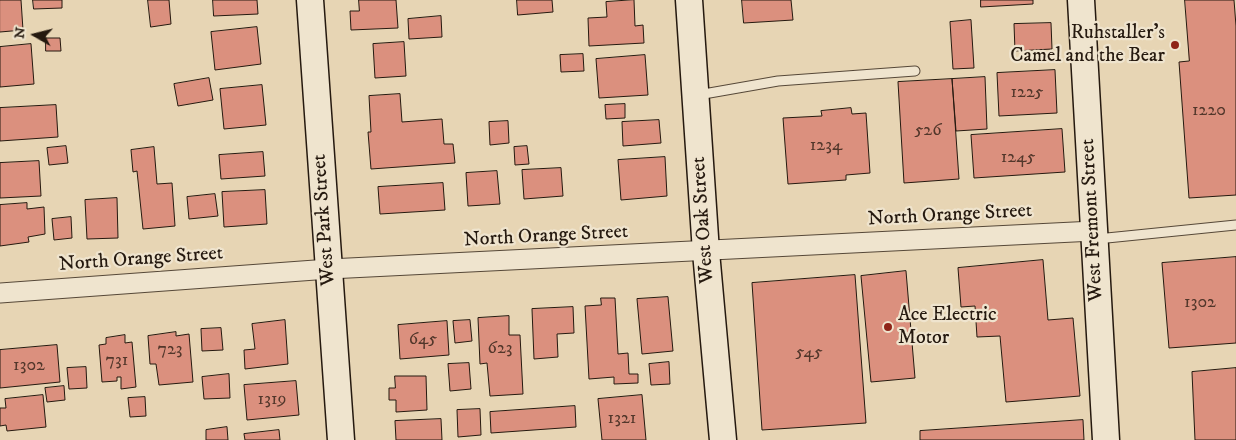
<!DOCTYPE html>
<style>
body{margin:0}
#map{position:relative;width:1236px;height:440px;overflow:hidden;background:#e7d5b4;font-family:"IM FELL DW Pica",serif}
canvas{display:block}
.north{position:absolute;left:10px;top:10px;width:50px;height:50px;-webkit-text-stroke:4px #efe4ce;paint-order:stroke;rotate:278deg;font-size:14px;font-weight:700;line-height:20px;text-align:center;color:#25190f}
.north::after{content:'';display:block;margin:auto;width:18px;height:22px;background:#25190f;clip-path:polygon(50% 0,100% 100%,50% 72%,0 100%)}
</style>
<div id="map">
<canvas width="1236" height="440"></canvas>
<div class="north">N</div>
</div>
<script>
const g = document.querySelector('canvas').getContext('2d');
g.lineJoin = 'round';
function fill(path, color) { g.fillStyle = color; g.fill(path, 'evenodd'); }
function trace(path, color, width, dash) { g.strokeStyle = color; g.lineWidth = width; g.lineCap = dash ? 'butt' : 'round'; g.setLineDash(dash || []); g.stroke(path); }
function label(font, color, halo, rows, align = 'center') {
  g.font = font + ' "IM FELL DW Pica",serif'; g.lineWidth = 4.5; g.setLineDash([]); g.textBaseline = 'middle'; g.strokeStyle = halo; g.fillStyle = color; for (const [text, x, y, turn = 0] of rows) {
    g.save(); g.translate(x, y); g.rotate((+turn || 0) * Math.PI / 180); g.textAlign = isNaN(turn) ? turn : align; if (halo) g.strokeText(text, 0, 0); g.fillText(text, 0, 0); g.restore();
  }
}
const building = new Path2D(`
 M0 0H21L23 30 0 32Z
 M33 0H62V8L34 9Z
 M148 0H169L171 24 151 27Z
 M213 0H257L258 14 214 16Z
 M359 0H396L398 28 351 30 350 11H359Z
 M517 0H552L553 12 518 15Z
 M634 0 635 26 643 25 644 43 589 46 588 18 607 17 606 2Z
 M742 0H791L793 20 744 23Z
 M981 0H1033V4L981 7Z
 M1185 0H1234L1236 26V195L1189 198 1179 62 1189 61Z
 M441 16 442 37 409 39 408 19Z
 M971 20 974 68 953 69 950 22Z
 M1051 23 1052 49 1015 51 1014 24Z
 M257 27 261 64 215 70 211 32Z
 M46 38H60L61 51H46Z
 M404 42 406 76 375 78 373 44Z
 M31 44 34 84 0 87V47Z
 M583 54 584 71 561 72 560 55Z
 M645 55 648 95 599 98 596 59Z
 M1055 70 1057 113 999 116 997 73Z
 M985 77 987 129 956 131 952 79Z
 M209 78 213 100 178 106 174 84Z
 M952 79 959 179 904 183 898 82Z
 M262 85 266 125 224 129 220 89Z
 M400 94 402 122 442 119 444 144H453L455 163 371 169 368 132H371L369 96Z
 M625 104V118L606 119 605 105Z
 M56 105 58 137 0 141V108Z
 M851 108 852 114 866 113 870 173 846 175V180L788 184 783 118 822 116 821 111Z
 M659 120 661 143 623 146 622 122Z
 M508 121 509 143 490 145 489 122Z
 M1062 129 1065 172 974 178 971 135Z
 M66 146 68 163 49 165 47 148Z
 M527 146 529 164 515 165 514 147Z
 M154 147 157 184 172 183 175 226 143 229 137 171 133 172 131 150Z
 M263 152 265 176 221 179 219 155Z
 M665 157 667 196 621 200 618 160Z
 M39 161 41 196 0 198V163Z
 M561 168 563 196 524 199 522 170Z
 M497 171 500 204 468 206 466 173Z
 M443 183 445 210 380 214 378 187Z
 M265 190 267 224 224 227 222 192Z
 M215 194 218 216 189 219 187 197Z
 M117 198 118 238 87 239 85 200Z
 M27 203V209L44 207 45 234 28 237 29 242 0 246V205Z
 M71 217 72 238 54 240 52 219Z
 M1236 257V343L1169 348 1162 263Z
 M1043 260 1048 320 1073 318 1080 396 1006 402 1000 336 977 337 975 306 961 307 958 268Z
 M906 271 915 378 871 382 861 276Z
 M855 275 866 423 762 430 752 283Z
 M668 297 673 351 642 354 637 299Z
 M601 298H615L618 354 628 353 629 374H638V383L614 384V377L589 379 585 306 601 305Z
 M573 307 574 333 557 334 558 357 534 359 532 309Z
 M509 316V335H520L523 394 490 396 487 363 480 364 478 318Z
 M285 320 288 364 245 369 244 350 255 349 252 324Z
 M470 320 472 341 455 343 453 321Z
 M447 321 449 355 400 359 398 325Z
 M221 328 223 350 202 351 201 329Z
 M176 332V336L189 334 193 382 159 385 156 364H150L148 336Z
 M125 335V343L132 342 136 387 121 389V377H117V381L102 382 99 345 106 344V338Z
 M57 345 60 382 0 388V350Z
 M669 362 670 384 651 385 649 364Z
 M469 363 471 389 450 391 448 364Z
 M86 367 87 388 69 389 67 368Z
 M1236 368V440H1195L1192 372Z
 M229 374 230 398 204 399 202 377Z
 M395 376H426L427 410 396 412V400H389V388H395Z
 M296 381 299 415 247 420 244 385Z
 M64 386 65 400 47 402 45 388Z
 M43 395 46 427 7 431 6 425 0 426V408H6L5 399Z
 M642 395 646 440H602L598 399Z
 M145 397 146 416 130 417 128 398Z
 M575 406 576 427 491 433 490 412Z
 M480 409 481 435 458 437 457 410Z
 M441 419 442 440H396L395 421Z
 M1083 420 1084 440H920V431Z
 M227 427 228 440H206V430Z
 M279 430 280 440H245L244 434Z`);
const lane = new Path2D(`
 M698 95 778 81 915 71
 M1097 239 1236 225`);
const street = new Path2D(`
 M0 293 329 269 1094 231`);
const secondary = new Path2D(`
 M310 0 341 440
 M689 0 706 252 723 440
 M1081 0 1106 440`);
const markers = [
 [1175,45,5,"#8f2418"],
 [888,327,5,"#8f2418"]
];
const numberNames = [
 ["1225",1027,93],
 ["1220",1209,111],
 ["526",928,131],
 ["1234",826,146],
 ["1245",1018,158],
 ["1302",1200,303],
 ["645",423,340],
 ["623",500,349],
 ["723",170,350],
 ["545",809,353],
 ["731",117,361],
 ["1302",29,366],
 ["1319",272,400],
 ["1321",622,419]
];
const poiNames = [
 ["Ruhstaller's",1165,34],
 ["Camel and the Bear",1165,57],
 ["Ace Electric",898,316,"left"],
 ["Motor",898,339,"left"]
];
const streetNames = [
 ["North Orange Street",950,216,-3],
 ["West Park Street",325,220,-94],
 ["West Oak Street",704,220,-94],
 ["West Fremont Street",1093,220,-93],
 ["North Orange Street",546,237,-3],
 ["North Orange Street",141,260,-4]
];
fill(building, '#db907e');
trace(building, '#25190f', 1);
trace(lane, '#564838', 11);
trace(street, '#564838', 21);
trace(secondary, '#25190f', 29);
trace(lane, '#efe4ce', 9);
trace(street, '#efe4ce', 19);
trace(secondary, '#efe4ce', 26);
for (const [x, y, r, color] of markers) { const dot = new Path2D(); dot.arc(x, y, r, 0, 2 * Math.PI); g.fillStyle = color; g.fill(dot); trace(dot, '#efe4ce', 2); }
label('18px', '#52372b', null, numberNames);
label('20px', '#25190f', '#efe4ce', poiNames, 'right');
label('20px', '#25190f', '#efe4ce', streetNames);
</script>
